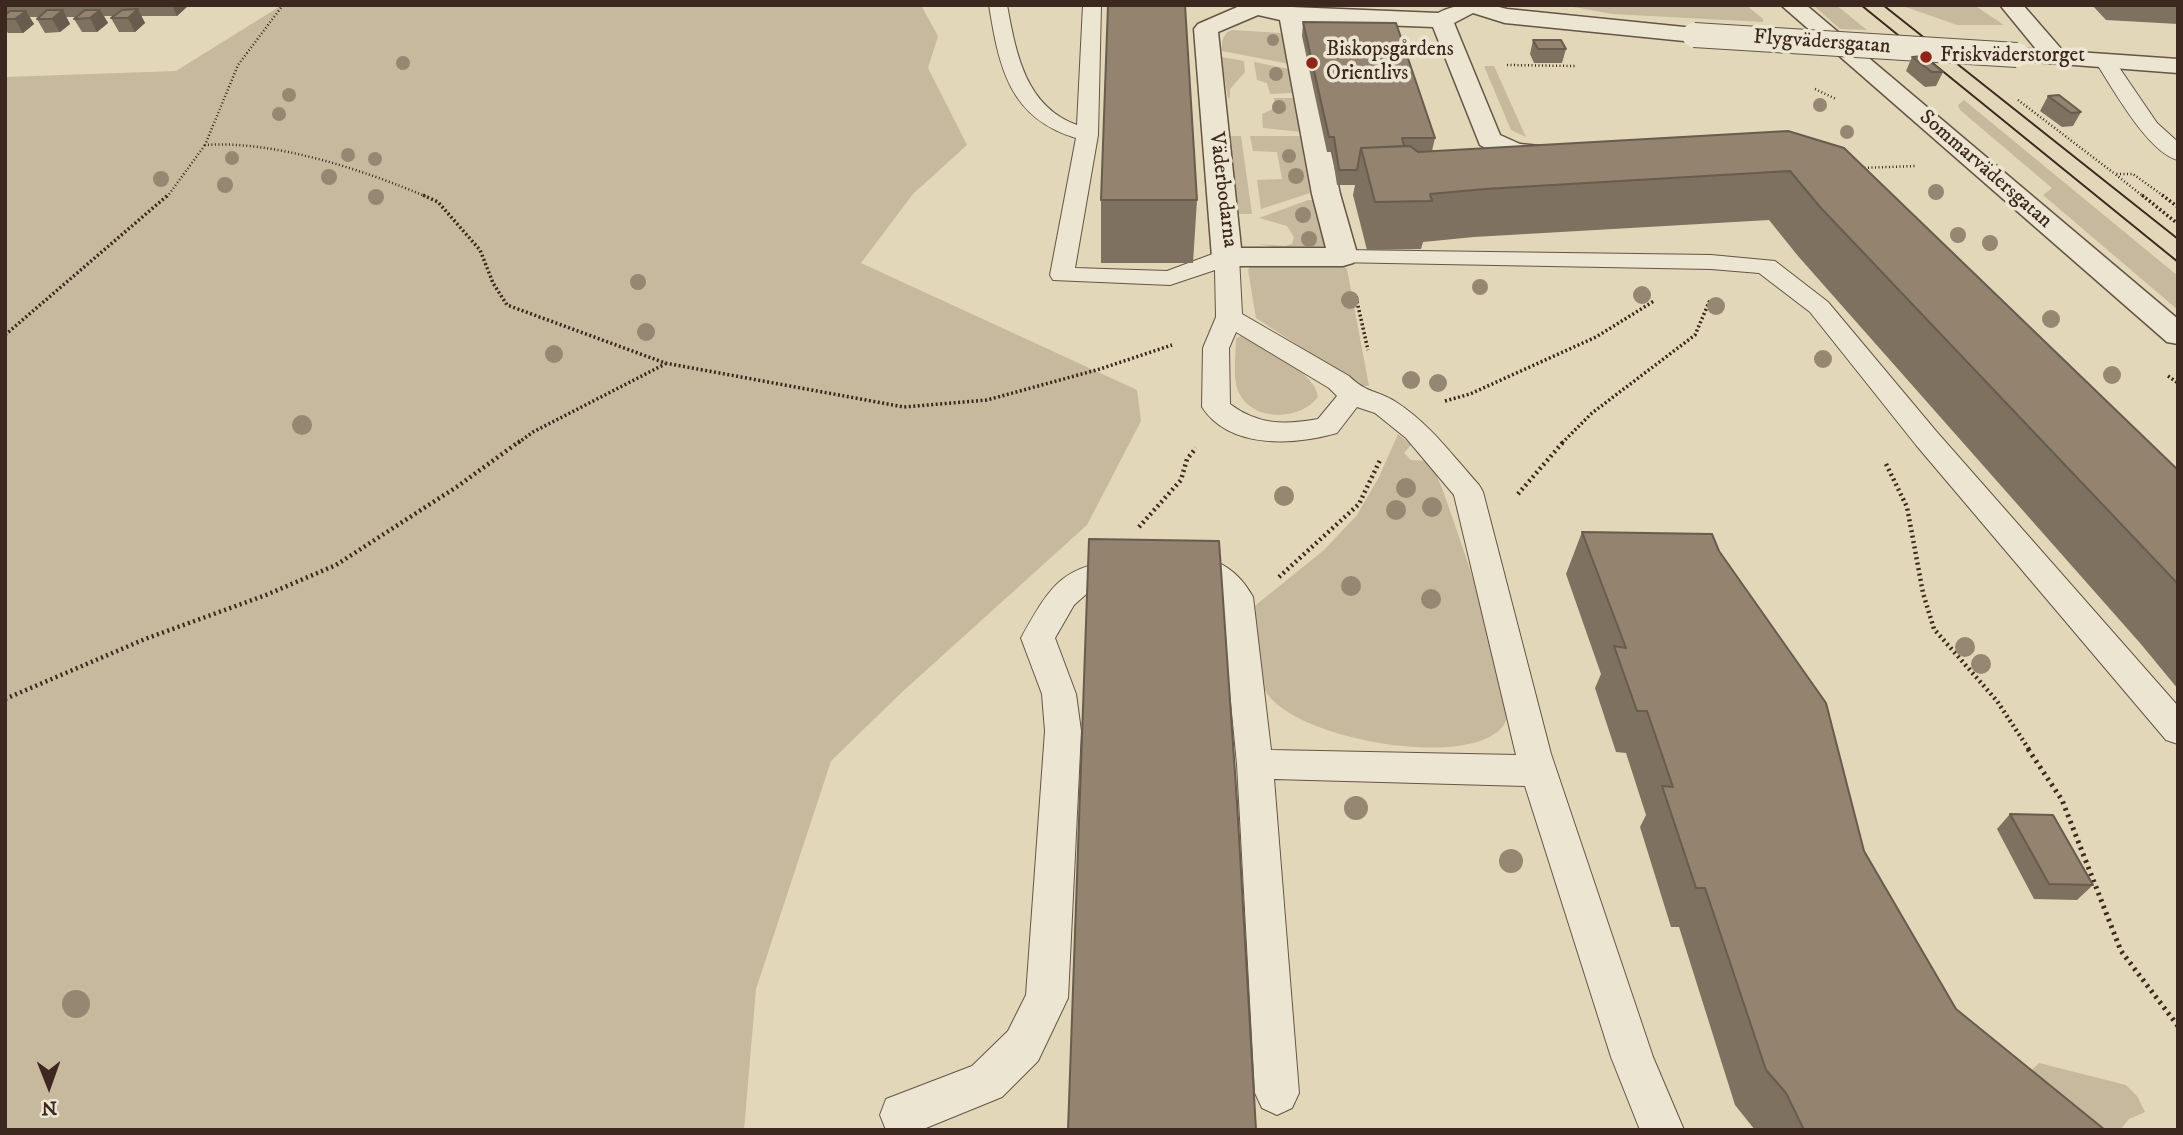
<!DOCTYPE html>
<meta charset="utf-8">
<style>
body{margin:0}
#map{position:relative;width:2183px;height:1135px;overflow:hidden;background:#e2d7b8;font-family:"IM FELL DW Pica",serif}
canvas{display:block}
.frame{position:absolute;inset:0;border:7px solid #3d281f;pointer-events:none}
.north{position:absolute;left:14px;top:1051px;width:70px;height:70px;-webkit-text-stroke:5px #ece5d1;paint-order:stroke;rotate:179deg;font-size:19px;font-weight:700;line-height:28px;text-align:center;color:#3d281f}
.north::after{content:'';display:block;margin:auto;width:24px;height:32px;background:#3d281f;clip-path:polygon(50% 0,100% 100%,50% 72%,0 100%)}
</style>
<div id="map">
<canvas width="2183" height="1135"></canvas>
<div class="frame"></div>
<div class="north">N</div>
</div>
<script>
const g = document.querySelector('canvas').getContext('2d');
g.lineJoin = 'round';
function fill(path, color) { g.fillStyle = color; g.fill(path, 'evenodd'); }
function trace(path, color, width, dash) { g.strokeStyle = color; g.lineWidth = width; g.lineCap = dash ? 'butt' : 'round'; g.setLineDash(dash || []); g.stroke(path); }
function label(font, color, halo, rows, align = 'center') {
  g.font = font + ' "IM FELL DW Pica",serif'; g.lineWidth = 7; g.setLineDash([]); g.textBaseline = 'middle'; g.strokeStyle = halo; g.fillStyle = color; for (const [text, x, y, turn = 0] of rows) {
    g.save(); g.translate(x, y); g.rotate((+turn || 0) * Math.PI / 180); g.textAlign = isNaN(turn) ? turn : align; if (halo) g.strokeText(text, 0, 0); g.fillText(text, 0, 0); g.restore();
  }
}
const green = new Path2D(`
 M282 5H921L938 36 928 68 967 145 913 194 861 263 1137 390 1141 421 1087 525 901 693 831 761 756 989 744 1130H5V77L176 71Z
 M1562 5H1746L1763 19V22L1613 14Z
 M1813 5H1836L1867 30 1840 29Z
 M1900 5H1974L2004 25H1957Z
 M1233 30 1280 33 1284 36 1290 64 1222 51C1221 42 1223 32 1233 30Z
 M1221 57 1244 61 1245 72 1230 89V98H1228Z
 M1254 62 1289 69 1292 93 1270 94 1267 83 1257 80Z
 M1484 66H1494L1526 137 1511 130Z
 M1274 98H1293L1301 132 1263 128 1262 114 1275 108Z
 M1964 100 2178 276V310L2043 195 2052 188 1960 110 1958 105Z
 M1229 136H1241L1252 214H1239Z
 M1250 136H1300L1310 193 1261 209 1257 180 1282 179 1277 152 1253 151Z
 M1308 200H1314L1327 246 1279 248 1259 244 1285 246 1292 244 1294 237 1287 226 1259 218Z
 M1253 263H1340L1347 269 1369 386H1361L1256 318 1248 270Z
 M1244 335C1263 346 1317 374 1318 397 1300 421 1253 422 1239 393 1232 379 1236 354 1236 338Z
 M1398 434 1411 445 1404 453 1411 460 1426 461 1434 470 1442 488C1458 533 1473 578 1488 624 1497 652 1510 682 1508 712 1504 777 1288 743 1264 688 1257 674 1254 627 1251 609L1324 550 1357 515 1379 477Z
 M2039 1063 2126 1085 2137 1096 2145 1112 2129 1119 2120 1130H2038L2008 1093Z`);
const pathFar3 = new Path2D(`
 M283 5 238 65 205 145C274 140 364 170 427 197
 M1507 65 1575 66
 M1815 89 1836 99
 M2018 100 2115 174
 M1861 168 1915 166
 M167 197 205 145
 M2144 197 2115 174H2133L2165 197`);
const pathFar2 = new Path2D(`
 M423 195 438 202 480 250 493 283 507 305 665 363 904 407 987 400 1100 369 1172 345
 M2142 195 2178 224
 M2162 195 2178 207
 M1356 297 1368 350
 M5 335 168 195
 M2168 376 2178 383
 M1445 401 1470 394 1596 337 1654 301
 M518 443 533 432 665 364
 M1562 443 1592 413 1695 335 1710 300`);
const pathFar1 = new Path2D(`
 M1886 464 1907 507 1923 593 1934 629 1997 701 2030 751
 M1518 494 1564 441
 M1139 527 1181 480 1187 459 1196 448
 M1279 577 1359 504 1381 458
 M5 699 145 639 266 595 336 565 458 486 520 441`);
const path = new Path2D(`
 M2028 749 2062 800 2121 951 2178 1026`);
const service = new Path2D(`
 M989 5H1007C1016 53 1025 106 1077 125L1083 5H1101L1098 135 1075 268 1167 271 1218 252 1227 250 1236 252 1239 257 1242 314 1349 376C1367 394 1378 390 1396 402 1429 423 1453 456 1479 485L1483 492 1551 754 1653 1057 1684 1130H1640L1611 1057 1525 786 1274 779 1299 1093 1292 1108 1277 1115 1262 1108 1255 1093 1237 764 1221 601 1203 581 1172 576 1167 568 1172 560C1207 550 1236 566 1253 597L1271 750 1516 755 1454 495 1406 438 1375 413 1357 407 1337 433C1295 445 1230 450 1202 407L1203 348 1216 317 1215 270 1170 285 1053 280 1050 275 1076 138C1009 118 999 67 989 5ZM1236 332 1329 388 1337 396 1318 419C1284 425 1258 425 1230 404L1229 348Z
 M2105 55 2112 57 2157 123 2178 142V160C2148 153 2112 87 2095 61Z
 M1343 250 1711 255 1775 261 1828 302 1936 431 2178 706V744L2166 740 1916 445 1810 312 1759 273 1711 269 1334 262 1331 257 1334 252Z
 M1128 559 1139 562 1144 570 1139 578 1092 589 1074 605 1055 638 1076 694 1081 731 1068 998 1038 1061 1002 1097 921 1130H886L880 1115 886 1099 972 1066 1008 1031 1026 995 1045 731 1042 694 1021 638C1052 583 1062 565 1128 559Z`);
const minor = new Path2D(`
 M1242 5 1438 13C1460 2 1484 3 1507 9L1694 28 1702 30 1706 35 1702 40 1694 42 1505 23 1473 13 1454 23 1500 135 1520 144 1560 148 1564 154 1560 160C1534 166 1503 158 1480 145L1433 27 1303 22 1340 194 1358 257 1353 263 1343 266H1227L1217 263 1212 257 1194 29 1198 24ZM1258 15 1280 20 1312 194 1326 248H1241L1218 32Z
 M2000 5H2023L2063 51 2178 59V73L2009 60 2005 55 2009 50 2036 49Z`);
const tertiary = new Path2D(`
 M1781 5H1806L2178 319V344L2167 342Z`);
const tram = new Path2D(`
 M1861 5 2178 262
 M1883 5 2178 239`);
const minorBridge = new Path2D(`
 M1694 35 2017 55`);
const trees = [
 [1273,40,6],
 [403,63,7],
 [1276,74,7],
 [289,95,7],
 [1820,105,7],
 [1279,107,7],
 [279,114,7],
 [1847,132,7],
 [348,155,7],
 [1289,156,7],
 [232,158,7],
 [375,159,7],
 [1296,176,8],
 [329,177,8],
 [161,179,8],
 [225,185,8],
 [1936,192,8],
 [376,197,8],
 [1303,215,8],
 [1958,235,8],
 [1309,239,8],
 [1990,243,8],
 [638,282,8],
 [1480,287,8],
 [1642,295,9],
 [1350,300,9],
 [1716,306,9],
 [2051,319,9],
 [646,332,9],
 [554,354,9],
 [1823,359,9],
 [2112,375,9],
 [1411,380,9],
 [1438,383,9],
 [302,425,10],
 [1406,488,10],
 [1284,496,10],
 [1432,507,10],
 [1396,510,10],
 [1351,586,10],
 [1431,599,10],
 [1965,647,10],
 [1981,664,10],
 [1356,808,12],
 [1511,861,12],
 [76,1004,14]
];
const wall = new Path2D(`
 M5 5H189L177 16H141L145 23 135 32H119L111 18 113 16H104L108 23 97 32H82L74 19 77 17H66L70 24 60 32 45 33 37 19 39 17H29L34 24 23 33H8L5 28Z
 M2092 5H2178V24L2106 20Z
 M1303 22 1435 138 1432 151 1788 131 2178 470V689L2140 643 1798 256 1769 220 1474 237 1423 242 1421 249 1367 250 1353 195 1355 185H1337L1332 152H1327L1302 36Z
 M1533 40 1566 49 1562 63H1534L1530 54Z
 M1912 57 1943 72 1936 86 1925 87 1906 71Z
 M2048 96 2081 112 2073 126 2062 127 2040 111Z
 M1101 200H1197L1193 263H1101Z
 M1582 532 1719 551 1864 851 1956 1009 2105 1130H1755L1735 1105 1679 927H1671L1640 827 1646 815 1626 753 1616 752 1595 688 1601 674 1566 574Z
 M2010 814 2093 885 2077 900 2034 899 1997 829Z`);
const shadedWall = new Path2D(`
 M172 5H189L177 16Z
 M138 9 145 23 135 32 128 18Z
 M63 10 70 24 60 32 52 19Z
 M100 10 108 23 97 32 90 18Z
 M26 11 34 24 23 33 15 19Z`);
const building = new Path2D(`
 M1108 5H1185L1197 200H1101Z
 M138 9 128 18H111L122 10Z
 M47 10H63L52 19H37Z
 M85 10H100L90 18 74 19Z
 M10 11H26L15 19H5V15Z
 M1303 22 1396 23 1435 138H1402L1404 146 1361 148 1357 170H1339L1334 137H1329Z
 M1533 40H1561L1566 49H1538Z
 M1923 56 1943 72H1932L1912 57Z
 M2059 95 2081 112 2071 113 2048 96Z
 M1788 131 1844 148 2178 470V584L1820 207 1790 171 1485 189 1430 194 1432 201 1375 202 1361 148 1410 146 1418 152Z
 M1582 532 1712 534 1719 551 1826 703 1864 851 1956 1009 2105 1130H1804L1786 1093 1766 1070 1705 888H1696L1662 786 1673 787 1647 711H1637L1614 646 1626 648Z
 M1089 539 1219 541 1237 802 1256 1130H1068Z
 M2010 814 2053 815 2093 885 2049 884Z`);
const markers = [
 [1926,57,7,"#8f2418"],
 [1312,63,7,"#8f2418"]
];
const farStreetnames = [
 ["Flygvädersgatan",1822,43,4],
 ["Sommarvädersgatan",1985,170,41],
 ["Väderbodarna",1222,190,83]
];
const farPoinames = [
 ["Biskopsgårdens",1326,51],
 ["Orientlivs",1326,75],
 ["Friskväderstorget",1940,57]
];
fill(green, '#c6b99e');
trace(service, '#665445', 2);
trace(minor, '#665445', 3);
trace(tertiary, '#665445', 3);
trace(pathFar3, '#3d281f', 2.5, [1, 2.5]);
trace(pathFar2, '#3d281f', 3.5, [2, 2.5]);
trace(pathFar1, '#3d281f', 4.5, [2, 3.5]);
trace(path, '#3d281f', 5, [2.5, 4.5]);
fill(service, '#ece5d1');
fill(minor, '#ece5d1');
fill(tertiary, '#ece5d1');
trace(tram, '#3d281f', 2);
trace(minorBridge, '#665445', 26, []);
trace(minorBridge, '#ece5d1', 24);
g.fillStyle = '#968772';
for (const [x, y, r] of trees) { g.beginPath(); g.arc(x, y, r, 0, 2 * Math.PI); g.fill(); }
fill(wall, '#7e715f');
fill(shadedWall, '#675c4e');
fill(building, '#93836f');
trace(building, '#675c4e', 2);
for (const [x, y, r, color] of markers) { const dot = new Path2D(); dot.arc(x, y, r, 0, 2 * Math.PI); g.fillStyle = color; g.fill(dot); trace(dot, '#ece5d1', 2.5); }
label('21px', '#3d281f', '#ece5d1', farStreetnames);
label('21px', '#3d281f', '#ece5d1', farPoinames, 'left');
</script>
